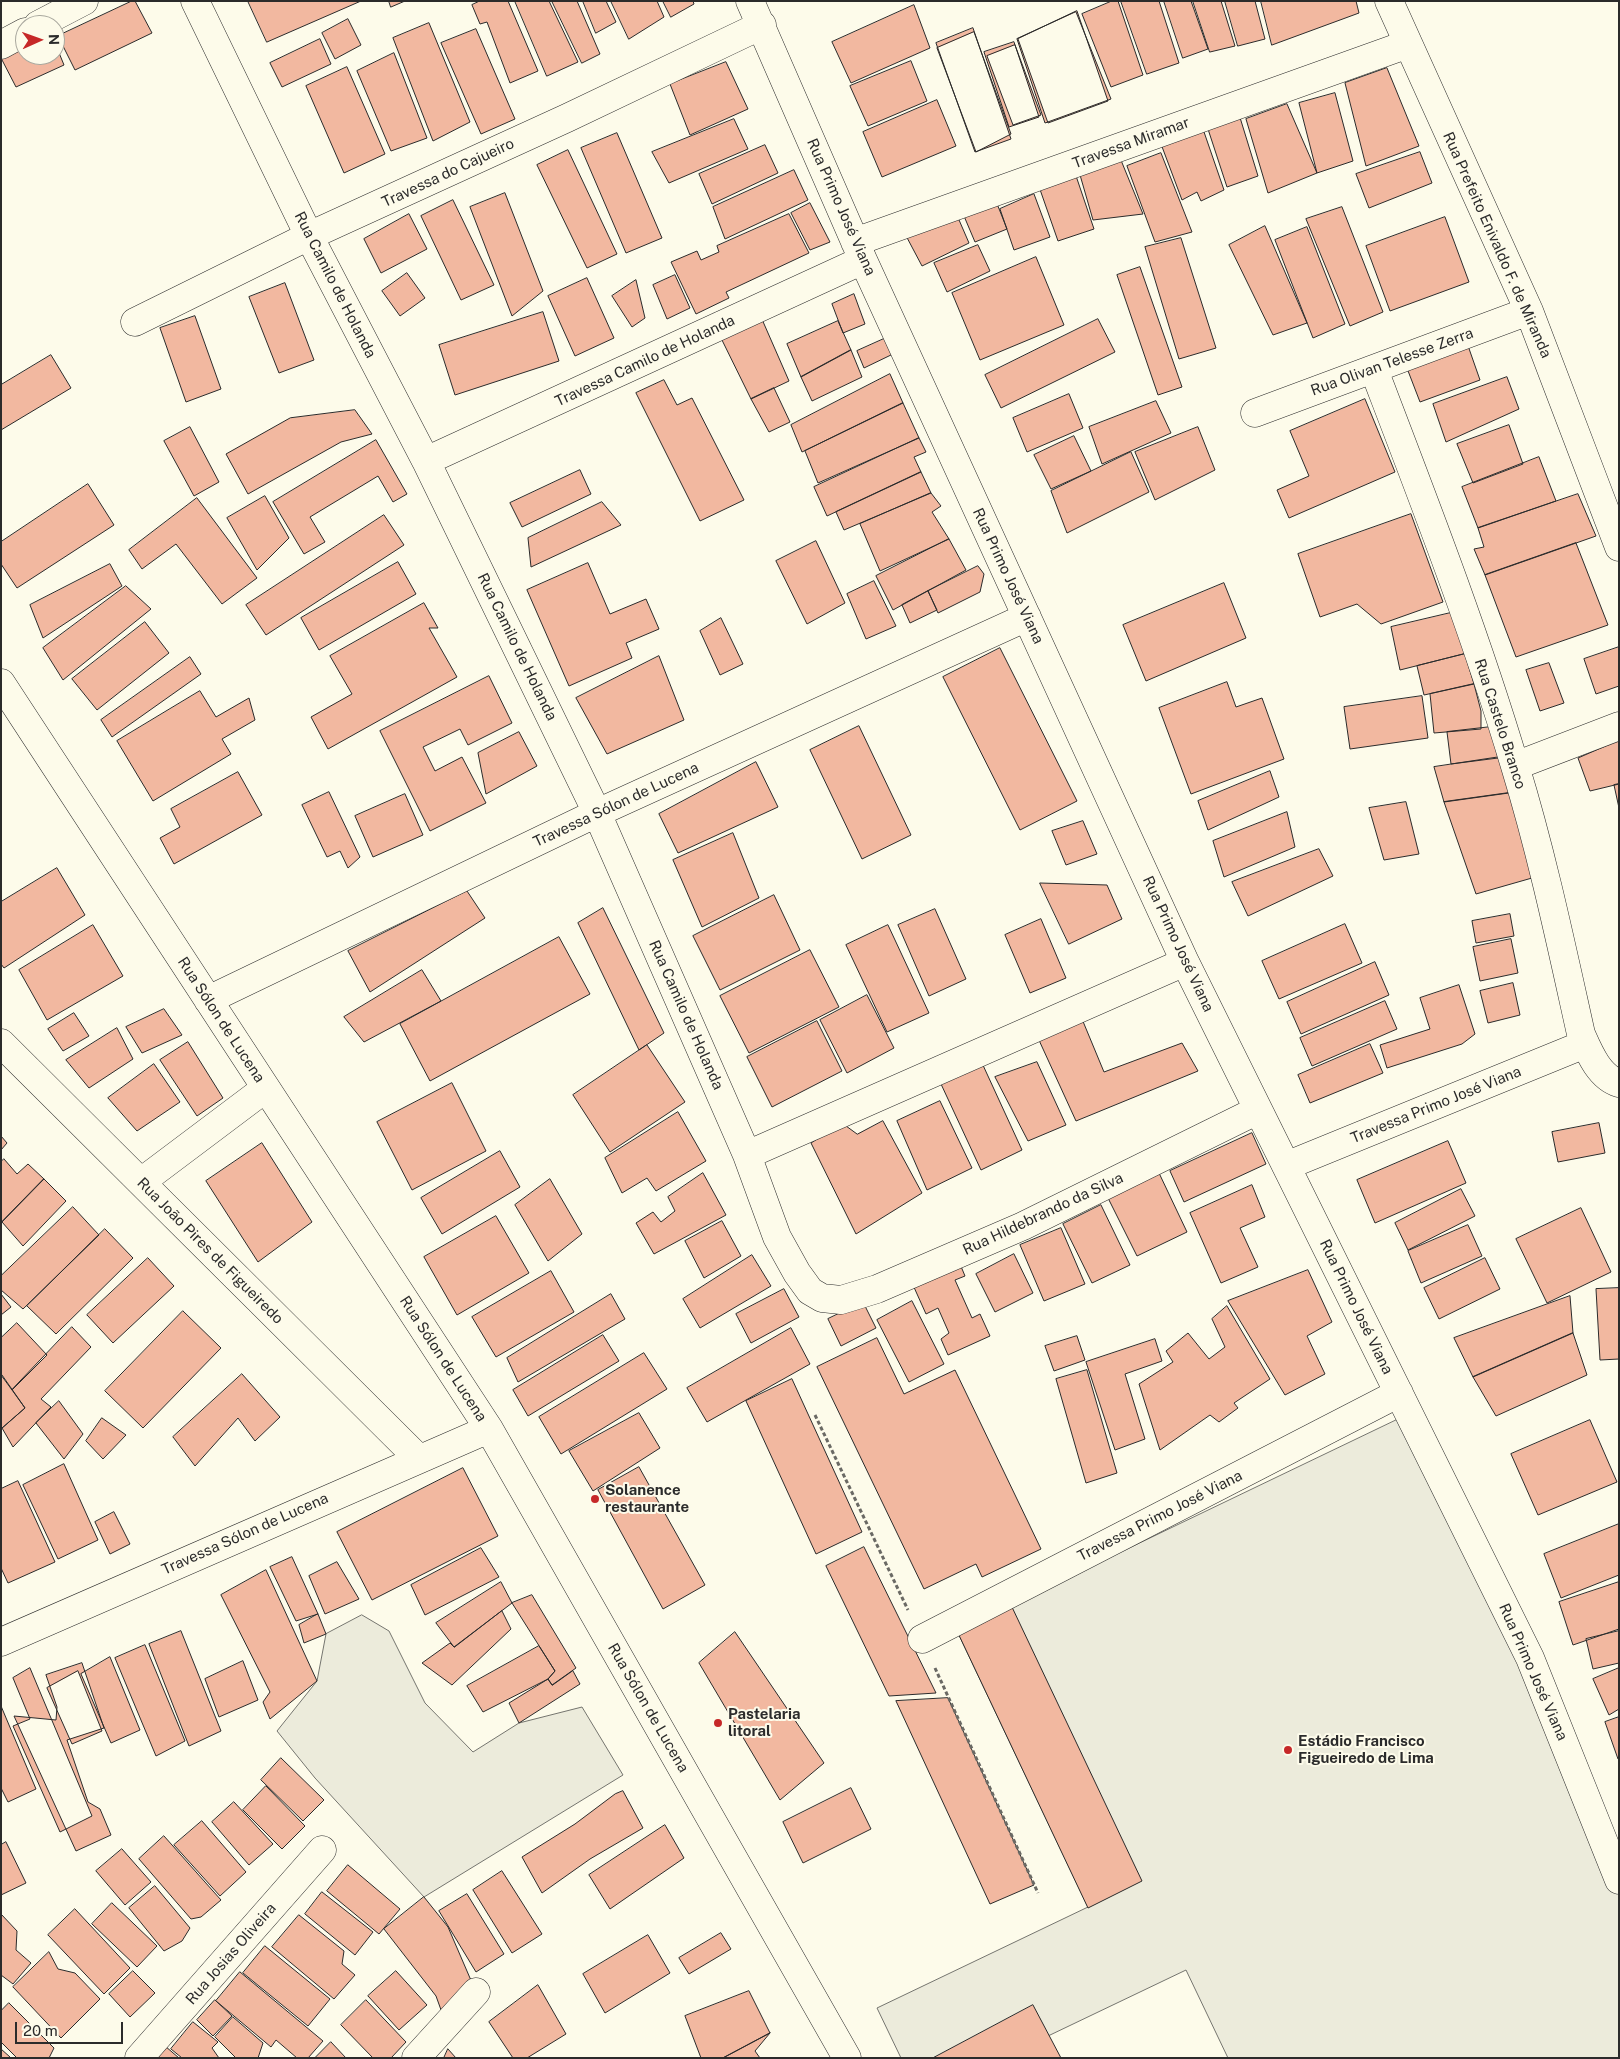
<!DOCTYPE html>
<meta charset="utf-8">
<style>
body{margin:0}
#map{position:relative;width:1620px;height:2059px;overflow:hidden;background:#fdfbea;font-family:"Public Sans",sans-serif}
canvas{display:block}
.frame{position:absolute;inset:0;border:2px solid #2b2b2b;pointer-events:none}
.north{position:absolute;left:15px;top:15px;width:50px;height:50px;box-sizing:border-box;background:#fdfbea;border:1px solid #a9a89e;border-radius:50%;rotate:88deg;font-size:14px;font-weight:700;line-height:20px;text-align:center;color:#2b2b2b}
.north::after{content:'';display:block;margin:auto;width:18px;height:22px;background:#c62828;clip-path:polygon(50% 0,100% 100%,50% 72%,0 100%)}
.scale{position:absolute;left:15px;top:2022px;width:108px;height:22px;box-sizing:border-box;border:2px solid #2b2b2b;border-top:0;padding-left:6px;font-size:15px;line-height:18px;white-space:nowrap;color:#2b2b2b;-webkit-text-stroke:4px #fdfbea;paint-order:stroke}
</style>
<div id="map">
<canvas width="1620" height="2059"></canvas>
<div class="frame"></div>
<div class="north">N</div>
<div class="scale">20 m</div>
</div>
<script>
const g = document.querySelector('canvas').getContext('2d');
g.lineJoin = 'round';
function fill(path, color) { g.fillStyle = color; g.fill(path, 'evenodd'); }
function trace(path, color, width, dash) { g.strokeStyle = color; g.lineWidth = width; g.lineCap = dash ? 'butt' : 'round'; g.setLineDash(dash || []); g.stroke(path); }
function label(font, color, halo, rows, align = 'center') {
  g.font = font + ' "Public Sans",sans-serif'; g.lineWidth = 4; g.setLineDash([]); g.textBaseline = 'middle'; g.strokeStyle = halo; g.fillStyle = color; for (const [text, x, y, turn = 0] of rows) {
    g.save(); g.translate(x, y); g.rotate((+turn || 0) * Math.PI / 180); g.textAlign = isNaN(turn) ? turn : align; if (halo) g.strokeText(text, 0, 0); g.fillText(text, 0, 0); g.restore();
  }
}
const green = new Path2D(`
 M1405 1416 1619 1869V2058H1228L1186 1970 1002 2058H901L877 2008 1088 1907 957 1631Z
 M362 1615 389 1631 425 1703 473 1752 519 1723 582 1707 623 1775 424 1897 315 1778 277 1731 317 1681 326 1634Z`);
const building = new Path2D(`
 M132 1H135L152 33 75 70 58 36Z
 M248 1H361L267 42Z
 M389 1H405L391 7Z
 M480 1H508L538 71 510 83 487 22 480 24 472 5Z
 M515 1H549L578 62 547 76Z
 M552 1H577L600 54 582 63Z
 M583 1H606L616 22 596 33Z
 M611 1H657L664 17 629 39Z
 M663 1H693L694 4 671 17Z
 M1112 1H1118L1143 75 1111 87 1082 14Z
 M1121 1H1159L1179 63 1147 74Z
 M1164 1H1191L1208 49 1183 58Z
 M1193 1H1221L1235 46 1210 52Z
 M1225 1H1255L1265 39 1238 46Z
 M1261 1H1356L1359 13 1272 45Z
 M914 5 930 48 851 83 832 42Z
 M1077 11 1108 101 1048 123 1018 39Z
 M1076 12 1111 99 1045 123 1017 39Z
 M348 19 361 45 335 59 322 33Z
 M429 23 470 122 433 141 393 38Z
 M973 28 1011 139 975 152 936 43Z
 M476 29 515 119 481 134 441 43Z
 M974 32 1011 134 976 152 937 48Z
 M320 39 331 64 282 87 270 63Z
 M1014 42 1039 117 1009 127 984 52Z
 M55 43 64 65 16 87 1 58 25 45V55H55Z
 M1015 45 1041 115 1013 125 987 56Z
 M394 53 427 138 391 151 357 71Z
 M911 61 927 101 868 126 850 86Z
 M726 62 748 109 690 135 670 84Z
 M347 67 385 154 344 173 306 86Z
 M1387 68 1419 146 1366 166 1345 83Z
 M1335 93 1353 161 1317 173 1299 103Z
 M937 100 956 146 882 177 863 132Z
 M1287 104 1317 173 1268 193 1246 119Z
 M1238 111 1258 176 1227 187 1206 123Z
 M734 119 748 149 669 183 652 152Z
 M1203 129 1224 190 1201 201 1197 192 1182 200 1161 144Z
 M617 133 662 238 626 253 581 148Z
 M765 145 778 173 712 204 699 174Z
 M1116 148 1143 214 1093 220 1078 168Z
 M568 150 617 254 587 268 537 165Z
 M1420 152 1432 183 1369 208 1356 174Z
 M1161 153 1192 232 1155 242 1127 166Z
 M1072 164 1094 229 1058 241 1036 178Z
 M794 170 808 200 725 239 713 207Z
 M505 193 543 291 512 316 470 207Z
 M1034 194 1050 237 1014 250 1000 209Z
 M994 196 1007 229 975 242 961 209Z
 M453 200 494 285 461 300 421 216Z
 M810 203 830 242 810 250 791 213Z
 M1342 207 1383 312 1350 326 1306 219Z
 M956 213 969 243 922 266 904 232Z
 M409 214 427 249 381 273 364 239Z
 M789 214 809 253 726 292 729 298 696 314 671 262 697 251 701 260 719 252 717 246Z
 M1445 217 1469 282 1390 311 1366 246Z
 M1265 226 1307 323 1273 335 1229 245Z
 M1307 227 1345 324 1313 338 1275 240Z
 M1181 238 1216 348 1179 359 1145 247Z
 M978 245 990 271 947 292 934 263Z
 M1036 257 1064 325 980 360 952 293Z
 M1140 267 1182 387 1158 395 1117 275Z
 M407 273 425 298 400 316 382 291Z
 M675 275 690 308 667 319 653 285Z
 M587 278 614 338 575 356 548 296Z
 M636 280 645 318 632 327 612 296Z
 M285 283 314 360 279 373 249 297Z
 M854 294 865 324 843 333 832 304Z
 M543 312 559 361 455 395 439 345Z
 M195 316 221 389 186 402 160 328Z
 M761 317 789 381 751 399 720 336Z
 M1098 319 1115 352 1001 408 985 375Z
 M838 321 851 350 801 377 787 344Z
 M886 338 893 354 864 368 857 351Z
 M1466 340 1480 380 1420 402 1405 363Z
 M851 350 862 377 812 401 801 377Z
 M51 355 71 388 1 430V385Z
 M890 374 903 403 802 452 791 425Z
 M1507 377 1519 409 1446 442 1433 404Z
 M664 380 677 405 692 398 744 500 700 521 636 393Z
 M774 388 790 422 769 432 751 399Z
 M1069 394 1083 428 1027 452 1013 418Z
 M1365 399 1395 472 1289 518 1277 490 1309 476 1290 431Z
 M1156 401 1171 433 1102 464 1089 427Z
 M903 403 919 438 818 483 805 451Z
 M355 410 372 434 341 442 248 494 226 454 290 418Z
 M1509 425 1523 464 1473 483 1457 444Z
 M190 427 219 482 194 496 164 441Z
 M1198 427 1215 470 1155 500 1135 452Z
 M1074 436 1091 471 1051 489 1034 455Z
 M919 438 926 452 914 457 921 472 827 516 814 487Z
 M376 440 407 494 393 502 378 476 310 517 325 542 304 554 273 502Z
 M1131 452 1149 492 1067 533 1051 491Z
 M1539 457 1556 501 1478 528 1462 487Z
 M580 470 591 494 522 527 510 503Z
 M921 472 931 493 844 530 836 512Z
 M88 484 114 525 17 588 1 564V542Z
 M931 493 941 506 932 512 949 539 880 571 860 524Z
 M1578 494 1596 536 1485 575 1474 549 1484 547 1478 528Z
 M265 496 289 538 257 570 227 518Z
 M197 498 257 578 222 604 176 544 142 569 129 550Z
 M602 502 621 525 531 567 528 538Z
 M1411 514 1443 602 1381 624 1357 604 1320 617 1298 554Z
 M384 515 404 545 266 635 246 605Z
 M949 539 966 570 893 610 876 576Z
 M816 541 845 603 807 624 776 561Z
 M1576 543 1608 625 1516 657 1485 575Z
 M398 562 416 594 319 650 301 618Z
 M588 563 610 614 646 599 659 629 626 643 632 658 569 686 527 590Z
 M110 564 122 586 43 638 30 605Z
 M978 566 984 574 980 592 938 613 928 591Z
 M874 581 896 626 866 639 847 594Z
 M1224 583 1246 638 1146 681 1123 625Z
 M126 586 151 609 63 680 43 648Z
 M928 591 937 610 910 623 902 605Z
 M424 603 438 628H429L457 677 328 749 311 717 352 694 330 656Z
 M1459 611 1471 652 1400 670 1391 627Z
 M721 618 743 664 720 675 700 631Z
 M145 622 169 653 97 710 72 679Z
 M1619 647V686L1596 694 1584 659Z
 M1000 648 1077 801 1020 830 943 677Z
 M1465 654 1474 684 1424 695 1417 666Z
 M659 656 684 720 607 754 576 698Z
 M190 657 201 674 112 737 101 720Z
 M1549 663 1564 703 1540 711 1526 670Z
 M489 676 512 723 468 745 460 729 423 747 435 771 462 757 486 803 430 831 380 731Z
 M1227 682 1236 707 1262 698 1284 759 1191 794 1159 708Z
 M1474 684 1481 711V729L1434 733 1430 694Z
 M200 691 216 717 249 698 255 720 222 739 231 754 153 801 117 741Z
 M1422 696 1428 738 1350 749 1344 707Z
 M859 726 911 835 862 859 810 750Z
 M1491 727 1498 758 1451 764 1447 732Z
 M519 732 537 766 486 794 478 753Z
 M1616 735H1619V784L1590 791 1578 758 1610 744Z
 M1507 756 1516 792 1444 802 1434 767Z
 M756 762 778 807 678 853 659 814Z
 M1270 771 1279 797 1208 830 1198 801Z
 M238 772 262 815 174 864 160 838 180 827 171 809Z
 M1619 784V808L1614 785Z
 M329 792 360 857 348 868 340 851 327 857 302 805Z
 M1516 792 1539 876 1476 894 1444 802Z
 M405 794 423 835 373 857 355 816Z
 M1406 802 1419 854 1384 860 1369 808Z
 M1287 812 1295 847 1224 877 1213 841Z
 M1083 821 1097 854 1066 865 1052 831Z
 M733 833 759 898 702 927 673 860Z
 M1319 849 1333 876 1248 916 1232 882Z
 M57 868 85 915 4 968 1 964V902Z
 M1040 883 1107 885 1122 919 1069 944Z
 M467 891 485 918 370 992 348 951Z
 M774 895 800 950 720 990 693 936Z
 M603 908 664 1033 639 1050 578 923Z
 M935 909 966 979 929 996 898 925Z
 M1510 914 1514 936 1476 943 1472 921Z
 M1041 919 1066 978 1030 993 1005 935Z
 M1345 924 1362 963 1279 999 1262 961Z
 M93 925 123 976 47 1020 19 970Z
 M888 925 929 1013 887 1032 846 945Z
 M559 937 590 994 430 1081 400 1024Z
 M1511 939 1518 973 1480 981 1473 947Z
 M810 950 839 1007 749 1053 720 996Z
 M1375 962 1389 995 1301 1034 1287 1002Z
 M422 970 441 1001 364 1042 344 1017Z
 M1513 983 1520 1015 1488 1023 1480 991Z
 M1459 985 1475 1034 1462 1044 1387 1068 1380 1045 1430 1029 1420 998Z
 M867 995 894 1048 847 1073 820 1020Z
 M1385 1001 1397 1029 1312 1066 1300 1038Z
 M164 1009 182 1035 142 1053 126 1027Z
 M74 1013 89 1036 63 1051 48 1029Z
 M1082 1019 1104 1072 1182 1043 1198 1071 1076 1121 1038 1038Z
 M817 1021 842 1071 772 1107 747 1057Z
 M117 1028 133 1059 89 1088 66 1060Z
 M188 1042 223 1098 197 1116 160 1060Z
 M1370 1044 1383 1073 1310 1103 1298 1075Z
 M647 1045 685 1102 610 1152 573 1095Z
 M1037 1062 1066 1125 1028 1141 995 1077Z
 M982 1063 1022 1150 981 1170 941 1084Z
 M154 1064 180 1102 137 1131 108 1098Z
 M452 1083 486 1151 412 1190 377 1122Z
 M940 1101 972 1168 927 1190 897 1121Z
 M678 1112 706 1161 656 1191 647 1178 622 1193 605 1158Z
 M883 1121 922 1193 856 1234 811 1143 842 1123 857 1134Z
 M1599 1123 1605 1153 1558 1162 1552 1132Z
 M1252 1133 1266 1164 1184 1202 1170 1171Z
 M1 1136 7 1143 1 1150Z
 M1448 1141 1466 1183 1375 1223 1357 1180Z
 M262 1143 312 1222 258 1262 206 1181Z
 M500 1151 520 1187 442 1234 421 1198Z
 M4 1159 17 1174 28 1164 44 1179 1 1223V1162Z
 M703 1173 726 1215 654 1254 636 1223 653 1212 661 1222 675 1211 668 1197Z
 M1159 1173 1187 1232 1137 1256 1108 1198Z
 M44 1179 66 1201 23 1246 2 1222Z
 M550 1179 582 1234 548 1261 515 1205Z
 M1252 1185 1265 1217 1240 1228 1258 1267 1221 1283 1190 1213Z
 M1461 1189 1475 1216 1408 1250 1395 1223Z
 M1101 1205 1130 1265 1092 1283 1063 1224Z
 M73 1207 99 1235 23 1309 1 1290V1276Z
 M1581 1208 1611 1272 1547 1303 1516 1239Z
 M496 1216 529 1273 457 1315 424 1257Z
 M722 1221 741 1256 704 1278 685 1241Z
 M1468 1225 1482 1256 1421 1283 1408 1251Z
 M1061 1228 1085 1284 1044 1301 1020 1245Z
 M105 1229 133 1258 56 1334 27 1306Z
 M1014 1254 1033 1293 995 1312 976 1274Z
 M752 1255 771 1286 700 1328 683 1299Z
 M148 1258 174 1286 113 1343 87 1315Z
 M1485 1258 1500 1289 1439 1319 1424 1288Z
 M960 1264 965 1276 955 1280 972 1318 980 1314 990 1336 948 1355 941 1339 949 1333 938 1308 926 1314 913 1285Z
 M1308 1270 1332 1322 1307 1336 1325 1374 1285 1395 1228 1301Z
 M551 1271 574 1312 496 1357 472 1317Z
 M1619 1288V1359L1600 1360 1596 1289Z
 M784 1289 799 1317 751 1343 736 1314Z
 M1 1294 11 1307 1 1315Z
 M611 1294 625 1319 518 1382 507 1358Z
 M1570 1296 1573 1333 1473 1377 1454 1338Z
 M912 1301 944 1364 909 1382 877 1320Z
 M863 1302 876 1328 841 1346 828 1319Z
 M1227 1306 1270 1379 1234 1403 1238 1408 1219 1422 1210 1415 1160 1450 1139 1384 1173 1362 1166 1351 1188 1333 1209 1359 1225 1347 1212 1319Z
 M183 1311 221 1348 143 1428 105 1391Z
 M17 1323 47 1355 12 1390 1 1375V1338Z
 M72 1327 91 1347 41 1399 51 1407 13 1447 2 1428 25 1408 12 1390Z
 M791 1328 810 1364 707 1422 687 1388Z
 M1573 1333 1587 1375 1496 1416 1473 1377Z
 M603 1335 619 1361 528 1416 513 1390Z
 M1077 1336 1085 1360 1054 1371 1045 1346Z
 M877 1338 904 1394 955 1370 1041 1549 982 1577 976 1564 924 1589 817 1367Z
 M1155 1339 1162 1361 1125 1374 1145 1439 1115 1450 1086 1362Z
 M644 1353 667 1389 561 1454 539 1417Z
 M1087 1370 1117 1473 1086 1483 1056 1379Z
 M242 1374 280 1417 255 1441 238 1418 195 1466 173 1437Z
 M2 1375 25 1408 1 1429V1375Z
 M792 1379 862 1532 816 1554 746 1401Z
 M59 1401 83 1434 64 1459 36 1423Z
 M639 1413 660 1448 593 1491 569 1451Z
 M102 1418 126 1435 103 1459 86 1441Z
 M1590 1420 1617 1482 1538 1515 1511 1454Z
 M64 1464 98 1540 58 1559 23 1485Z
 M639 1467 705 1585 663 1609 598 1490Z
 M463 1468 498 1536 372 1600 337 1532Z
 M18 1481 55 1562 8 1583 1 1568V1489Z
 M114 1512 130 1544 110 1554 95 1522Z
 M1619 1524V1575L1561 1598 1544 1554Z
 M864 1547 936 1693 889 1696 826 1566Z
 M481 1548 499 1577 425 1615 411 1585Z
 M292 1557 318 1614 296 1621 270 1567Z
 M337 1562 359 1599 325 1614 309 1576Z
 M266 1570 317 1681 270 1719 263 1702 270 1692 221 1595Z
 M501 1582 512 1603 454 1647 436 1623Z
 M1619 1582V1629L1573 1645 1559 1602Z
 M532 1595 576 1668 552 1685 548 1679 555 1671 512 1603Z
 M1011 1605 1142 1881 1088 1908 957 1631Z
 M502 1611 511 1629 452 1685 422 1663 450 1643 454 1647Z
 M318 1614 326 1634 304 1643 299 1625Z
 M181 1631 221 1731 189 1746 149 1644Z
 M1619 1631V1663L1593 1669 1586 1639Z
 M735 1632 824 1763 780 1800 699 1663Z
 M145 1645 185 1741 156 1756 115 1658Z
 M539 1646 555 1671 548 1679 483 1712 467 1686Z
 M110 1657 140 1730 111 1743 81 1674Z
 M243 1661 258 1700 219 1717 205 1679Z
 M82 1663 104 1728 67 1740 88 1802 100 1809 111 1835 76 1851 14 1716 56 1720 57 1707 46 1675Z
 M30 1668 92 1816 60 1832 13 1726 30 1719 13 1678Z
 M1619 1668V1709L1609 1715 1593 1679Z
 M78 1671 102 1731 72 1744 47 1688Z
 M573 1671 580 1684 519 1723 509 1703 548 1679 552 1685Z
 M948 1698 1034 1885 990 1904 896 1701Z
 M1 1706 36 1789 8 1802 1 1788Z
 M1619 1717V1759H1618L1605 1722Z
 M281 1758 324 1800 303 1821 261 1780Z
 M266 1786 305 1826 282 1849 243 1810Z
 M851 1788 871 1829 803 1863 783 1822Z
 M623 1791 643 1828 590 1859 542 1893 522 1857 575 1824 615 1794Z
 M234 1802 273 1844 249 1865 212 1822Z
 M202 1821 246 1872 220 1896 174 1845Z
 M665 1825 684 1858 610 1909 589 1875Z
 M164 1836 221 1900 201 1917 191 1919 139 1859Z
 M6 1842 26 1883 1 1895V1845Z
 M122 1849 151 1882 125 1905 96 1871Z
 M348 1865 400 1909 379 1934 327 1891Z
 M502 1871 542 1934 512 1953 473 1890Z
 M155 1886 190 1928 182 1941 164 1951 129 1908Z
 M322 1892 373 1932 355 1955 305 1914Z
 M467 1894 504 1954 476 1972 439 1911Z
 M424 1897 448 1927 476 1992 445 2021 436 1996 384 1929Z
 M112 1903 157 1946 137 1967 92 1924Z
 M75 1909 130 1968 104 1994 48 1935Z
 M1 1914 17 1931 16 1950 31 1963 13 1984 1 1975Z
 M299 1915 344 1951 342 1964 355 1975 334 1999 272 1947Z
 M721 1933 731 1949 689 1974 679 1958Z
 M648 1935 670 1973 605 2013 583 1974Z
 M265 1946 330 1999 308 2026 243 1973Z
 M49 1952 58 1969 75 1973 100 1999 61 2038 13 1987Z
 M133 1971 155 1993 130 2017 109 1994Z
 M396 1971 427 2005 399 2030 368 1996Z
 M240 1972 323 2041 308 2058H297L276 2040 271 2047 216 2001Z
 M538 1985 566 2034 527 2058H513L489 2022Z
 M749 1991 770 2033 723 2058H701L685 2016Z
 M215 2000 232 2016 213 2036 197 2020Z
 M366 2000 406 2042 391 2058H373L341 2025Z
 M9 2003 54 2048 49 2058H17L1 2042V2011Z
 M1033 2005 1061 2058H933Z
 M233 2017 263 2043 258 2058H236L215 2037Z
 M193 2022 218 2042 212 2048 219 2058H182L171 2049Z
 M770 2033 755 2051 760 2058H723Z
 M331 2042 346 2058H315Z
 M165 2046 179 2058H155Z
 M1 2049 10 2057V2058H1Z
 M448 2049 456 2058H444Z`);
const path = new Path2D(`
 M815 1415 908 1610
 M935 1668 1038 1893`);
const minor = new Path2D(`
 M195 1 309 236 426 461 597 813 747 1155 777 1237 797 1273 810 1291 822 1298 841 1300 877 1289 1023 1226 1258 1110
 M750 1 863 260 1185 962 1530 1658 1619 1880
 M1389 1 1529 311 1619 547
 M38 25 84 1
 M1 45 25 32
 M855 242 1408 44
 M135 322 309 236 567 118 762 25
 M1374 370C1424 501 1475 632 1515 766 1542 854 1561 944 1581 1034 1589 1052 1599 1077 1619 1083
 M1255 413 1529 311
 M426 461 863 260
 M1 683 489 1429 847 2058
 M1515 766 1619 726
 M208 1000 597 813 1027 617
 M1 1043 418 1458
 M747 1155 1185 962
 M1286 1166 1585 1044
 M141 1182 266 1088
 M922 1639 1399 1393
 M1 1642 489 1429
 M139 2058 322 1850
 M416 2058 476 1992`);
const markers = [
 [595,1499,5,"#c62828"],
 [718,1723,5,"#c62828"],
 [1288,1750,5,"#c62828"]
];
const streetNames = [
 ["Travessa Miramar",1131,143,-20],
 ["Travessa do Cajueiro",448,173,-25],
 ["Rua Primo José Viana",841,207,66],
 ["Rua Prefeito Enivaldo F. de Miranda",1497,245,66],
 ["Rua Camilo de Holanda",335,285,63],
 ["Travessa Camilo de Holanda",645,361,-25],
 ["Rua Olivan Telesse Zerra",1392,362,-20],
 ["Rua Primo José Viana",1008,576,65],
 ["Rua Camilo de Holanda",517,647,64],
 ["Rua Castelo Branco",1500,724,72],
 ["Travessa Sólon de Lucena",616,805,-25],
 ["Rua Primo José Viana",1178,944,65],
 ["Rua Camilo de Holanda",686,1015,66],
 ["Rua Sólon de Lucena",221,1020,57],
 ["Travessa Primo José Viana",1436,1105,-22],
 ["Rua Hildebrando da Silva",1043,1214,-25],
 ["Rua João Pires de Figueiredo",210,1251,45],
 ["Rua Primo José Viana",1356,1307,64],
 ["Rua Sólon de Lucena",443,1359,57],
 ["Travessa Primo José Viana",1160,1516,-27],
 ["Travessa Sólon de Lucena",245,1534,-24],
 ["Rua Primo José Viana",1533,1672,66],
 ["Rua Sólon de Lucena",648,1708,60],
 ["Rua Josias Oliveira",231,1954,-49]
];
const poiNames = [
 ["Solanence",605,1490],
 ["restaurante",605,1507],
 ["Pastelaria",728,1714],
 ["litoral",728,1731],
 ["Estádio Francisco",1298,1741],
 ["Figueiredo de Lima",1298,1758]
];
fill(green, '#ecebdb');
trace(green, '#74746e', 1);
fill(building, '#f2b8a0');
trace(building, '#2b2b2b', 1);
trace(minor, '#2b2b2b', 29);
trace(path, '#6a6964', 3, [4, 2.5]);
trace(minor, '#fdfbea', 28);
for (const [x, y, r, color] of markers) { const dot = new Path2D(); dot.arc(x, y, r, 0, 2 * Math.PI); g.fillStyle = color; g.fill(dot); trace(dot, '#fdfbea', 2); }
label('15px', '#2b2b2b', '#fdfbea', streetNames);
label('bold 15px', '#2b2b2b', '#fdfbea', poiNames, 'left');
</script>
